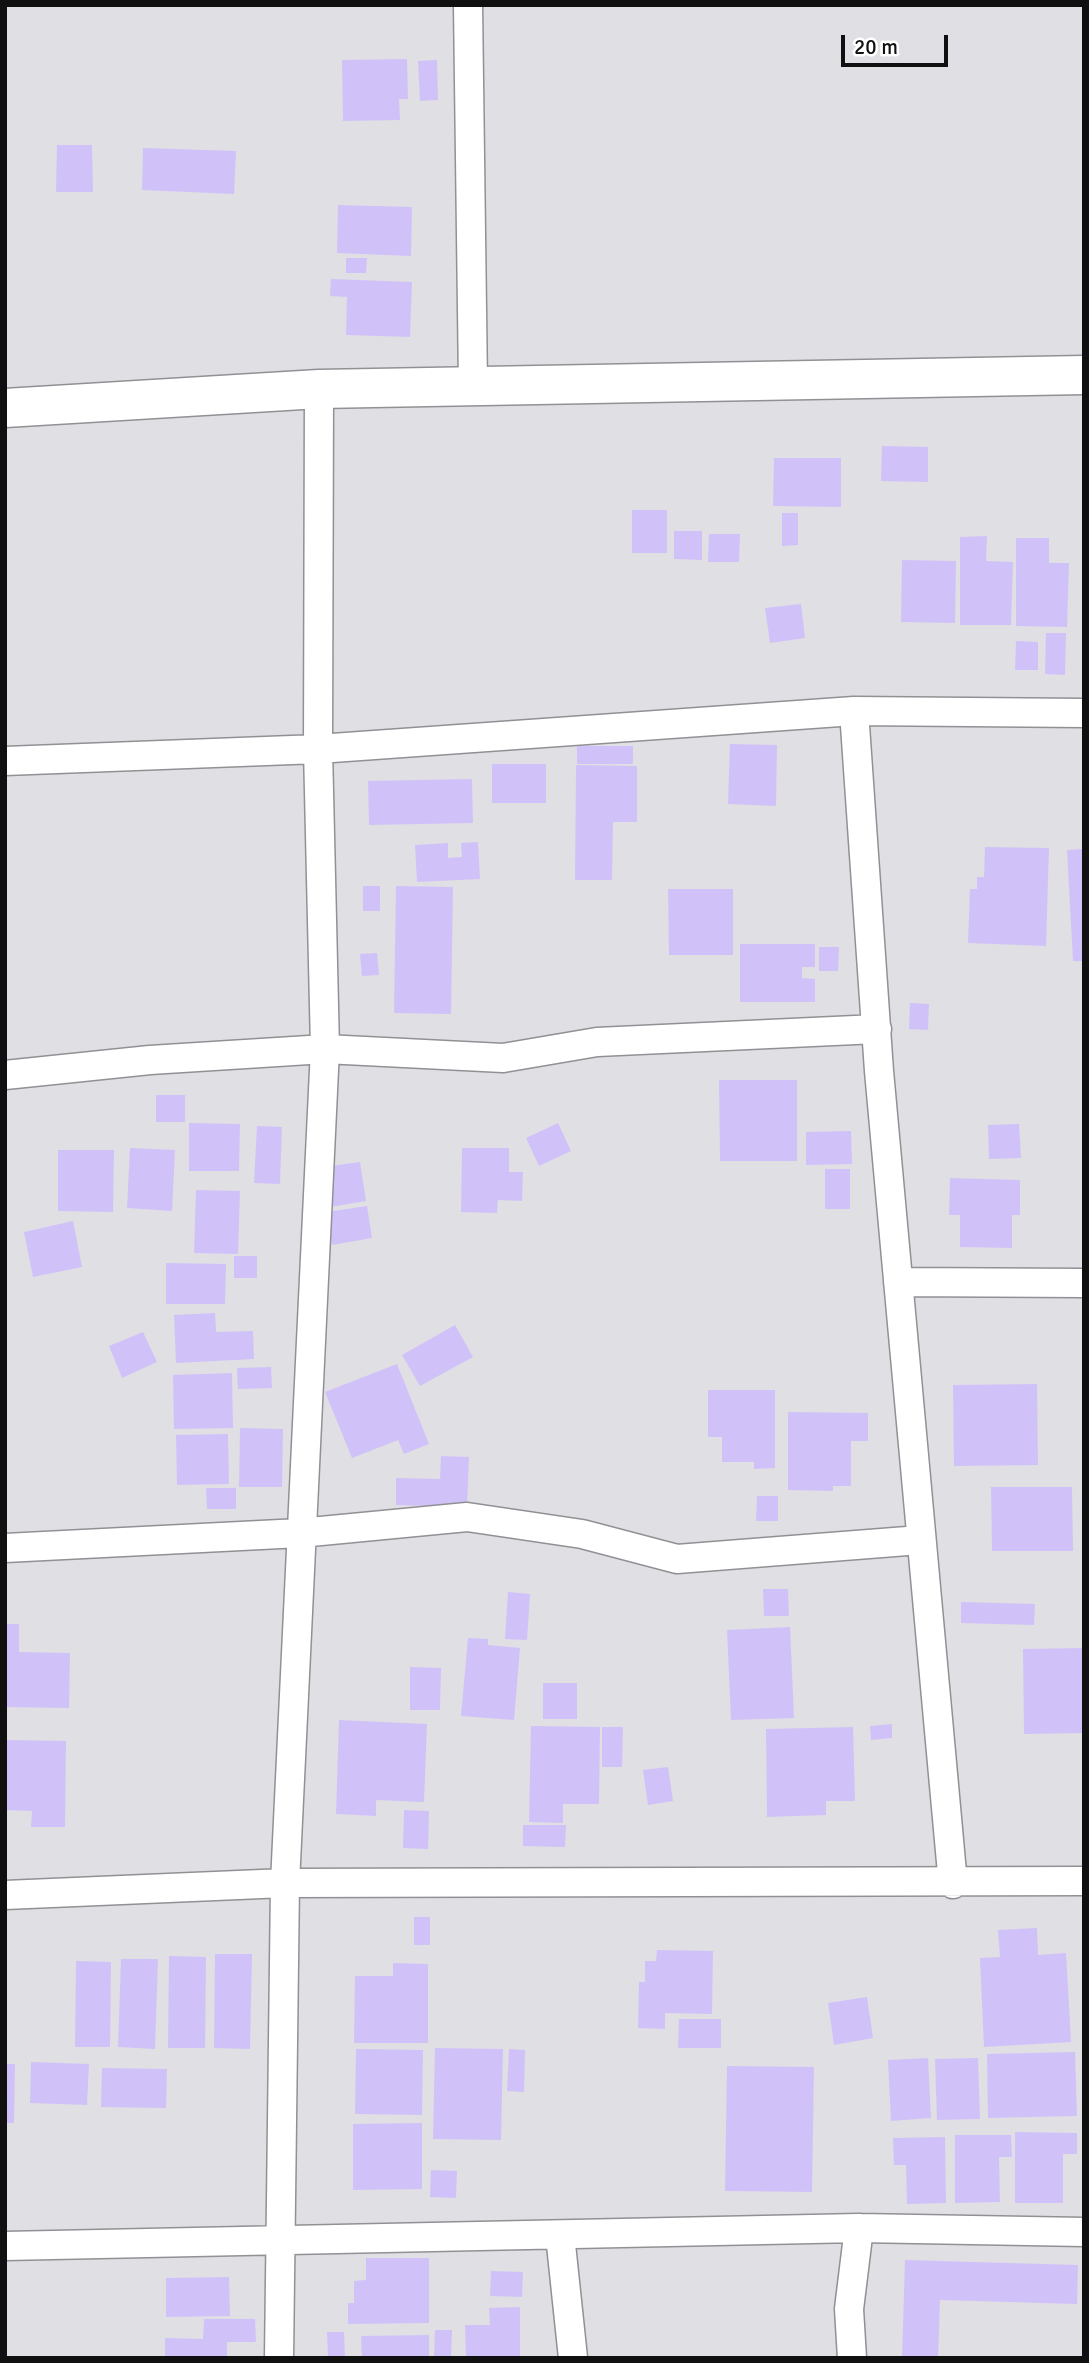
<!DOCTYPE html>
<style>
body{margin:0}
#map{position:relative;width:1089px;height:2363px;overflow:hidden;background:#e0dfe4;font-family:Signika,sans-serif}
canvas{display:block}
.frame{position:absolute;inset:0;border:7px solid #101011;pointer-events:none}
.scale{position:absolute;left:841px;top:35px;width:107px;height:32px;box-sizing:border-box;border:4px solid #101011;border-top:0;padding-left:9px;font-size:21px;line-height:24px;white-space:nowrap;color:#101011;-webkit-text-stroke:5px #fff;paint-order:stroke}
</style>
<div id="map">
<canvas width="1089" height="2363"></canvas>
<div class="frame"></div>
<div class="scale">20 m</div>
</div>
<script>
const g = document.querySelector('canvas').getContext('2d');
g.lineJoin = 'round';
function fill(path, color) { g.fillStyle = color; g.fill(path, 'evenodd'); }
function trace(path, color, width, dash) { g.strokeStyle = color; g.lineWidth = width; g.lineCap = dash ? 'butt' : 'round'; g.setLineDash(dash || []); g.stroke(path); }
const building = new Path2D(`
 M407 59 408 99H399L400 120 343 121 342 60Z
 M437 60 438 100 420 101 418 61Z
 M57 145H92L93 192H56Z
 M143 148 236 151 234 194 142 190Z
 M338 205 412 207 411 256 337 253Z
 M346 258H367L366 273H346Z
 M331 279 412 282 410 337 346 335 347 297 330 296Z
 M882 446 928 447V482L881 481Z
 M774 458H841V507L773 506Z
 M632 510H667V553H632Z
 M782 513H798V545L782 546Z
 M674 531H702V560L674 559Z
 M709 534H740L739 562H708Z
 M987 536 986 561 1013 562 1011 625H960V537Z
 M1016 538H1049V563H1069L1067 627 1016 626Z
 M902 560 956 561 955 623 901 622Z
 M801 604 805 638 770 643 765 608Z
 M1046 633H1066L1065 675 1045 674Z
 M1016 641 1038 642V670H1015Z
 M730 744 777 745 776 806 728 804Z
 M577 746H633V764H577Z
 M492 764H546V803H492Z
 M576 765 637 766V822H613L612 880H575Z
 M472 779 473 823 369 825 368 781Z
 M478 842 480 879 417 882 415 845 448 843V858L462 857 461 843Z
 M985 847 1049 848 1046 946 968 943 970 889H977V877H984Z
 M1084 849V961H1073L1067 850Z
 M363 886H380V911H363Z
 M396 886 453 887 451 1014 394 1013Z
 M668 889H733V955H669Z
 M740 944H815V967H802V978L815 979V1002H740Z
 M819 947H839L838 971H819Z
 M377 953 379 975 362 976 360 954Z
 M910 1003 929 1004 928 1030 909 1029Z
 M719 1080H797V1161H720Z
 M156 1095H185V1122H156Z
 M189 1123 240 1124 239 1171H189Z
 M558 1123 571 1151 539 1166 526 1138Z
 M1019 1124 1021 1158 989 1159 988 1125Z
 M257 1126 282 1127 280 1184 254 1183Z
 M851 1131 852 1164 806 1165V1132Z
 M130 1148 175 1150 172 1211 127 1208Z
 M462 1148H509V1172H523L522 1201 498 1200 497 1213 461 1212Z
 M58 1150H114L113 1212 58 1211Z
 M360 1162 366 1201 330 1207 323 1167Z
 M825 1169H850V1209H825Z
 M950 1178 1020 1180V1215H1012V1248L960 1247V1215H949Z
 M196 1190 240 1191 238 1254 194 1253Z
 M367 1206 372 1238 332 1245 327 1212Z
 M73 1221 82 1267 33 1277 24 1232Z
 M234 1256H257V1278H234Z
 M166 1263 226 1264 225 1304H166Z
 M215 1313 216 1332 253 1331 254 1359 176 1363 174 1315Z
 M455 1325 473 1357 420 1386 402 1355Z
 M143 1332 157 1362 122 1378 109 1346Z
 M397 1364 429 1444 404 1454 398 1440 352 1458 325 1392Z
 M271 1367 272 1388 238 1389 237 1368Z
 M232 1373 233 1428 174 1429 173 1375Z
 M1037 1384 1038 1465 954 1466 953 1385Z
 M708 1390H775V1468L754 1469V1462H722V1437H708Z
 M788 1412 868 1413V1441H851V1486H833V1491L788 1490Z
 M240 1428 283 1429 282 1487H239Z
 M228 1434 229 1484 177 1485 176 1435Z
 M441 1456 469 1457 467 1507 396 1505V1478L440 1479Z
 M991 1487H1072L1073 1551H992Z
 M206 1488H236V1509H207Z
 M757 1496H778V1521H756Z
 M763 1589H788L789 1616H764Z
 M508 1592 530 1594 527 1640 505 1639Z
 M961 1602 1035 1604 1034 1625 961 1623Z
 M5 1624H19V1652L70 1653 69 1708 5 1707Z
 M790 1627 794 1718 731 1720 727 1630Z
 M468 1638 488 1639V1645L520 1648 514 1720 461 1716Z
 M1084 1648V1733L1024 1734 1023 1649Z
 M410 1667 441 1668 440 1710H410Z
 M543 1683H577V1719H543Z
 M339 1720 427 1724 424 1802 376 1800V1816L336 1814Z
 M892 1724V1738L871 1740 870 1726Z
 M531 1726 600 1727 599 1804H563V1823L529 1822Z
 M602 1727H623L622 1767H602Z
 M853 1727 855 1801H826V1815L767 1817 766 1729Z
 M5 1740 66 1741 65 1827H31L32 1811 5 1810Z
 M668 1767 673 1801 648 1805 643 1770Z
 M404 1810 429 1811 428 1849 403 1848Z
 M523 1825H566L565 1847 523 1846Z
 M414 1917H430V1945H414Z
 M1037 1928 1038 1955 1066 1953 1071 2042 984 2047 980 1958 1000 1957 998 1930Z
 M657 1950 713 1951 712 2014 665 2013V2029L638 2028 639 1982H645V1961H656Z
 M215 1954H252L250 2049 214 2048Z
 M169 1956 206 1957 205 2048H168Z
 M121 1959H158L155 2049 118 2047Z
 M76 1961 111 1962 110 2047H75Z
 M393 1963 428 1964V2043H354L355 1976H393Z
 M867 1997 873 2038 834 2045 828 2003Z
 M679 2019H721V2048H678Z
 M435 2048 503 2049 501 2140 433 2139Z
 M356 2049 423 2050 422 2115 355 2114Z
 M509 2049 525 2050 524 2092 507 2091Z
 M1075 2052 1077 2116 988 2118 987 2054Z
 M928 2058 931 2118 891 2121 888 2060Z
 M978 2058 980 2119 937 2120 935 2059Z
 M31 2062 89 2064 87 2105 30 2103Z
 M5 2064H15L14 2123H5Z
 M727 2066 814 2067 812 2192 725 2191Z
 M102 2068 167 2069 166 2108 101 2107Z
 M422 2123V2189L353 2190V2124Z
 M1015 2132 1077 2133V2154H1063V2203H1015Z
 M955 2135H1011L1012 2157H999L1000 2202 955 2203Z
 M945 2137 946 2203 907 2204 906 2165H894L893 2138Z
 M431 2170 457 2171 456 2198 430 2197Z
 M366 2258H429V2323L348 2324V2303H354V2281L366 2280Z
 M905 2260 1078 2265 1077 2304 940 2300 938 2358H902Z
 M491 2271 523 2272 522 2297 490 2296Z
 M229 2277 230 2316 166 2317V2278Z
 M520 2307V2358H466L465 2325H490L489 2308Z
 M204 2319H255L256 2342H227V2358H165V2338L203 2339Z
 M435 2330H452L451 2358H434Z
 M327 2332H344L345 2358H328Z
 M429 2335V2358H362L361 2336Z`);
const minor = new Path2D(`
 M468 5 473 386
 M854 711 879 1071 953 1884
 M5 761 318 749 854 711 1084 713
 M5 1075 150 1060 325 1049 503 1058 597 1042 877 1029
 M898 1282 1084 1283
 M5 1548 300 1533 467 1517 582 1534 677 1559 920 1540
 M5 1895 285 1883 1084 1881
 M560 2235 573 2358
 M5 2246 859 2228 1084 2232
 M279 2358 285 1883 325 1049 318 749 319 389
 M852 2358 849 2309 859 2228`);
const secondary = new Path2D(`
 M5 408 319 389 1084 375`);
fill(building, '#d0c2f9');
trace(minor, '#919094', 31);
trace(secondary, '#919094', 41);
trace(minor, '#fff', 28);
trace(secondary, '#fff', 38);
</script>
